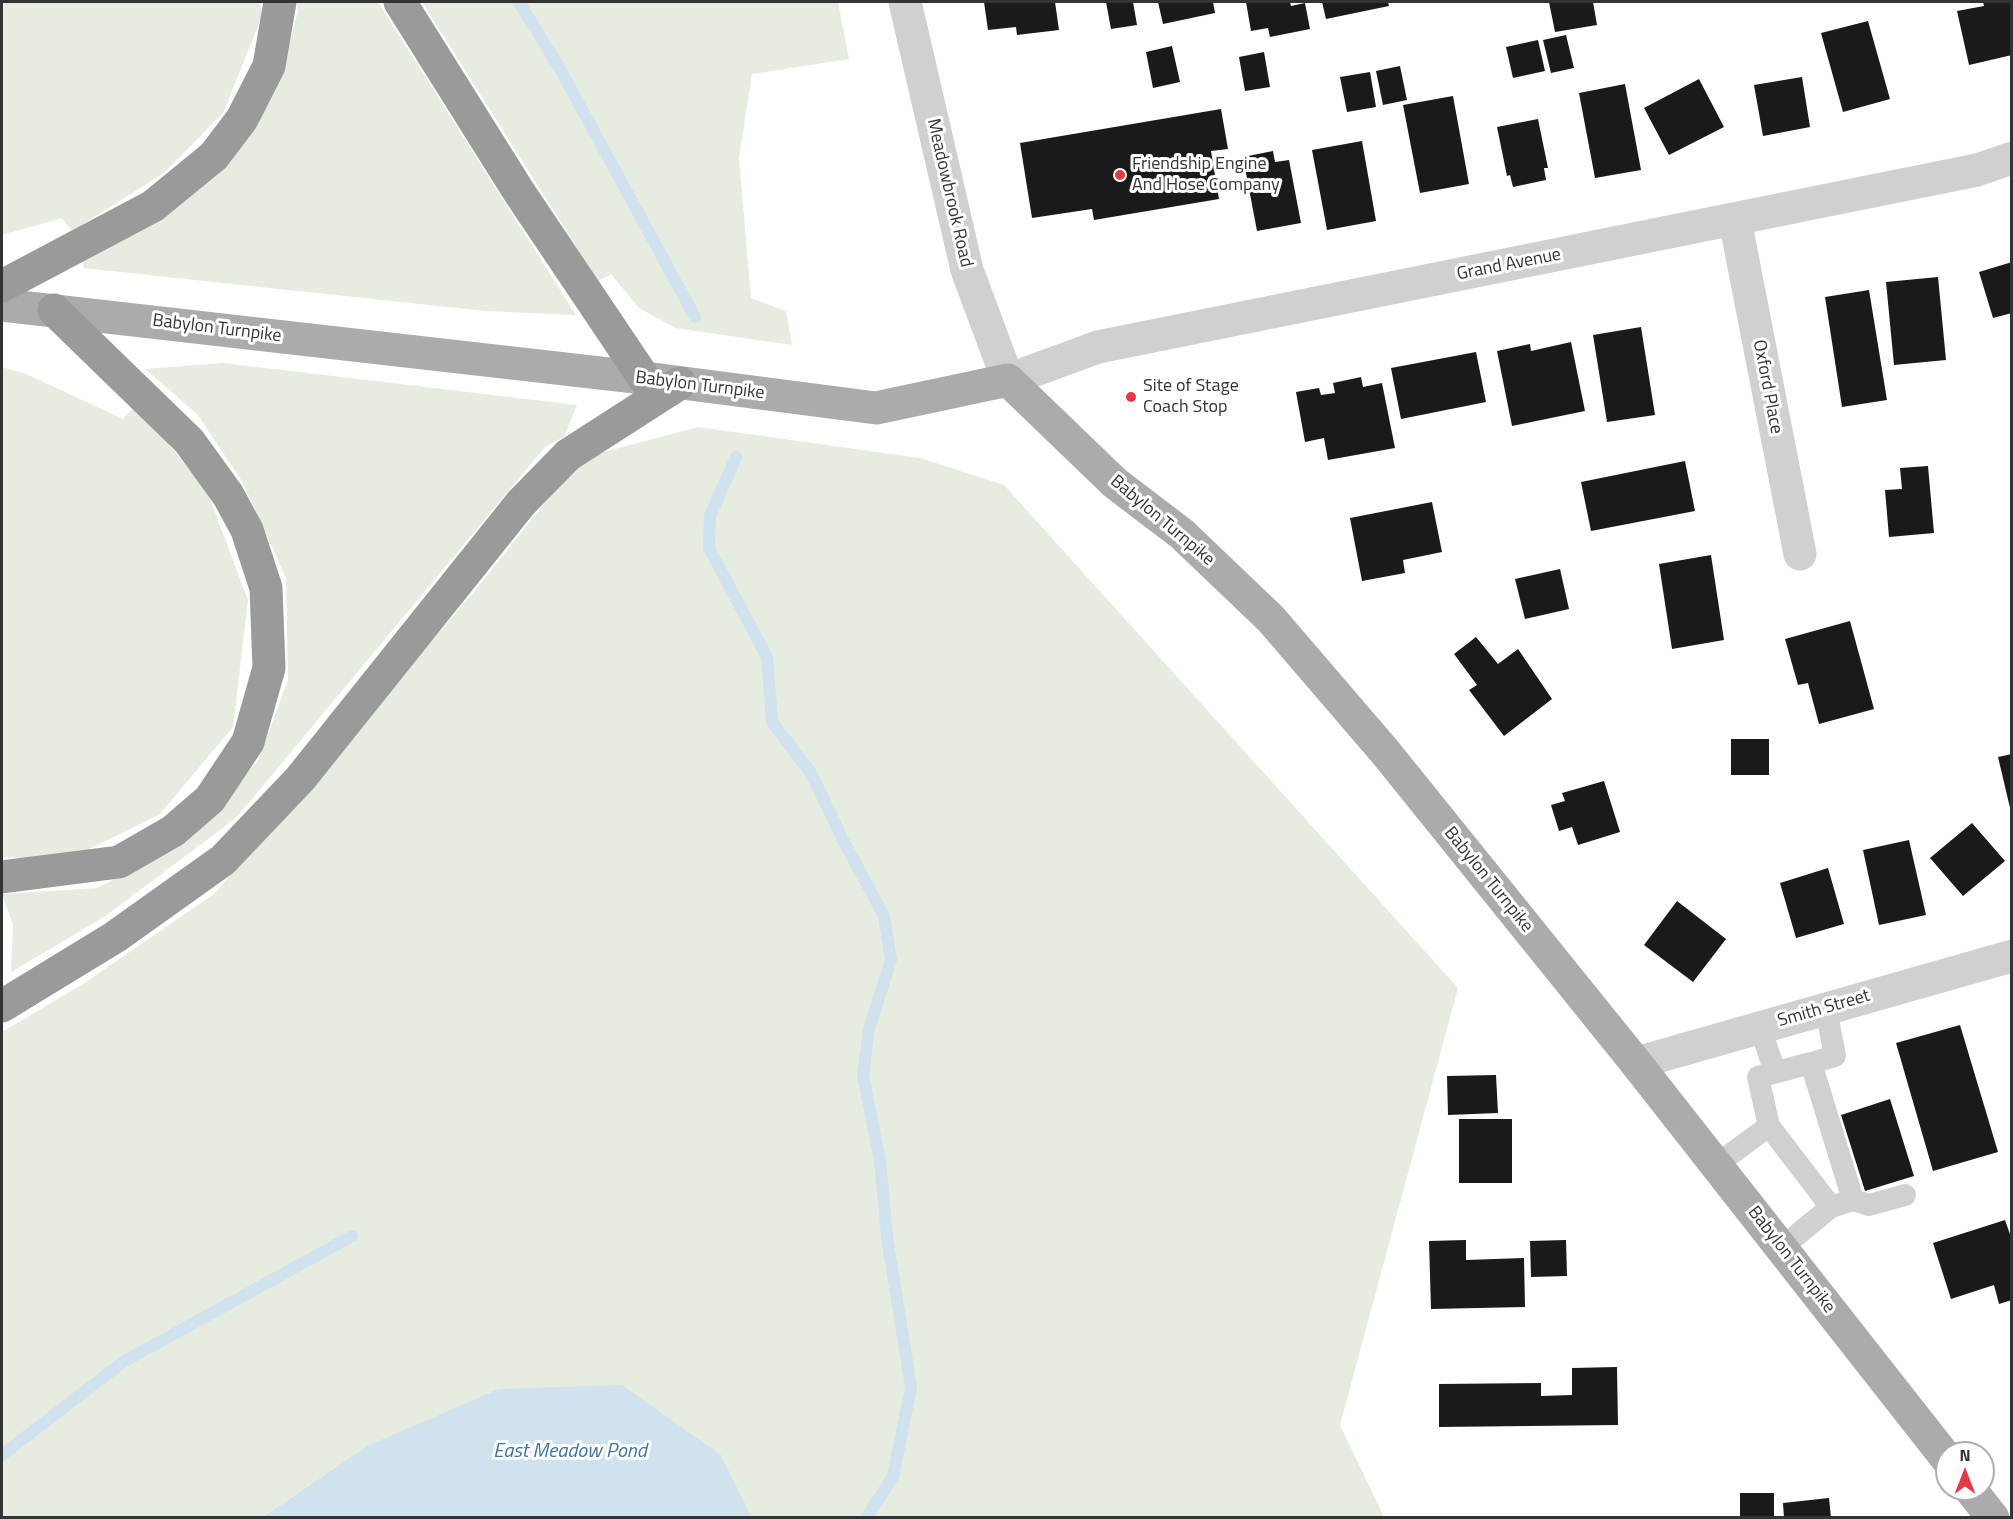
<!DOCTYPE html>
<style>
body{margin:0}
#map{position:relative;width:2013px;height:1519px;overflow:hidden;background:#fff;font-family:"Titillium Web",sans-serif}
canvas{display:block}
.frame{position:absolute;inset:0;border:3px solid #333;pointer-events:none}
.north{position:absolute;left:1935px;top:1441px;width:60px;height:60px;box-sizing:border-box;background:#fff;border:2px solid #adadad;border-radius:50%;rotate:0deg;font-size:16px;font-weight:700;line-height:24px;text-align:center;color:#333}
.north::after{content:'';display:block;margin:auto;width:21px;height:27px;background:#e63946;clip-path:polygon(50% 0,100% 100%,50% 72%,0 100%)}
</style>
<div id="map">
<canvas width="2013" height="1519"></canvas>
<div class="frame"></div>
<div class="north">N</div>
</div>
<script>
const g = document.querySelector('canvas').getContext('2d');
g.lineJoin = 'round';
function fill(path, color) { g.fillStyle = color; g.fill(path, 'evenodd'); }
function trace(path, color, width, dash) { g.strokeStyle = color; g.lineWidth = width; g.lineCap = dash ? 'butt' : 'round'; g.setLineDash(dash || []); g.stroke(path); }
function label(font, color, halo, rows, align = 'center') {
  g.font = font + ' "Titillium Web",sans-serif'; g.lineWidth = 6; g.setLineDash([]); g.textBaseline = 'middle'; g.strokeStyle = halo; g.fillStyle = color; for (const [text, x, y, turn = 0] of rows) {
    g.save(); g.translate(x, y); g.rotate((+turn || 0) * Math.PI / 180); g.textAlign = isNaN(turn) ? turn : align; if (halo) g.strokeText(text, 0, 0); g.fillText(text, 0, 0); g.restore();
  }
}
const green = new Path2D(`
 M2 2H260L262 16 223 113 164 173 72 231 62 218 2 235Z
 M297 2H378L576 315 485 311 83 268 85 252 279 81 298 11Z
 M422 2H838L849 59 752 74 739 158 751 298 786 311 792 345 675 328 639 308 611 274 598 281Z
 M223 363 577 405 564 437 545 447 236 818 104 917 11 972 13 925 2 894 97 888 180 845 258 761 288 680 286 578 243 483 197 414 145 369Z
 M2 367 26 374 123 419 136 405 207 491 248 600 233 727 160 814 67 860 2 857Z
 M698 427 920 458 1004 485 1458 988 1340 1425 1384 1517H752L721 1455 367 1446 263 1517H2V1032L83 984 214 894 473 593 586 451 600 453Z`);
const water = new Path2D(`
 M622 1385 721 1455 752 1517H263L367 1446 499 1389Z`);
const stream = new Path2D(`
 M519 2 559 67 695 317
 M736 457 710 516 709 548 767 657 772 722 811 773 843 840 884 916 891 960 869 1029 863 1075 880 1161 888 1244 911 1387 893 1477 866 1518
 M2 1455 123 1362 352 1236`);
const building = new Path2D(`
 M984 2H1055L1059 30 1017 35 1016 27 988 30Z
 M1106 2H1133L1137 25 1111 29Z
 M1158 2H1213L1215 13 1163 24Z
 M1246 2H1290L1291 6 1305 3 1310 29 1270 37 1268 28 1251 31Z
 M1322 2H1388L1389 6 1326 19Z
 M1549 2H1593L1597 25 1555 32Z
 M1983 2H2012V55L1969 65 1957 11 1984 6Z
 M1868 21 1890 99 1843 112 1821 33Z
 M1566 35 1574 68 1551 73 1543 40Z
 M1538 40 1545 71 1513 78 1506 47Z
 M1172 46 1180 82 1153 88 1146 52Z
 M1264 52 1270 87 1245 91 1239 57Z
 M1400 66 1407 100 1383 105 1376 71Z
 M1370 72 1376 107 1347 112 1340 77Z
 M1802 77 1810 127 1763 136 1754 85Z
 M1699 79 1724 127 1669 155 1644 108Z
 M1625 84 1641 170 1595 178 1579 93Z
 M1453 96 1469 184 1420 193 1403 105Z
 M1221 109 1228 149 1211 151 1219 199 1094 220 1092 209 1032 218 1020 143Z
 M1538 119 1548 168H1544L1546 180 1513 187 1510 175 1507 176 1497 127Z
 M1362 141 1376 221 1327 230 1312 150Z
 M1273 151 1275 162 1289 160 1301 223 1257 231 1243 157Z
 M2012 262V313L1993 318 1979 272Z
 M1938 277 1946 360 1894 365 1886 282Z
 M1869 290 1887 400 1842 407 1825 297Z
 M1641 327 1655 415 1607 422 1593 335Z
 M1571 342 1585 411 1512 426 1497 351 1530 344 1531 351Z
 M1476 352 1486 402 1401 419 1391 368Z
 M1361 377 1363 387 1382 383 1395 448 1328 460 1324 438 1305 442 1296 392 1319 388 1321 395 1335 393 1333 383Z
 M1685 461 1695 511 1591 531 1581 482Z
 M1928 466 1934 533 1889 537 1885 490 1902 489 1900 468Z
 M1432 502 1442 552 1403 560 1405 573 1362 581 1350 518Z
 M1711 555 1724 640 1672 649 1659 564Z
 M1560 569 1569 609 1525 619 1515 579Z
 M1850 621 1874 709 1819 724 1808 683 1798 685 1785 639Z
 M1476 637 1498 664 1518 649 1552 699 1504 736 1469 690 1477 685 1454 654Z
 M1731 739H1769V775H1731Z
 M2012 754V812H2011L1998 757Z
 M1604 781 1620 832 1578 845 1572 827 1559 831 1551 805 1565 801 1562 793Z
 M1972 823 2005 861 1963 896 1930 858Z
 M1909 840 1926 915 1879 925 1863 850Z
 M1828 868 1844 924 1796 938 1780 883Z
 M1677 901 1726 939 1693 982 1644 945Z
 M1960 1025 1998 1152 1933 1171 1896 1043Z
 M1496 1075 1498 1113 1448 1115 1447 1076Z
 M1890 1099 1914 1176 1865 1191 1841 1115Z
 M1459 1119H1512V1183H1459Z
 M2005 1220 2012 1240V1300L1999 1304 1994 1285 1951 1299 1933 1243Z
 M1466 1240V1260L1524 1258 1525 1307 1431 1309 1429 1241Z
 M1566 1240 1567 1276 1531 1277 1530 1241Z
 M1617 1367 1618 1425 1439 1427V1384L1541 1383V1396L1572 1395V1368Z
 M1740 1493H1774V1518H1740Z
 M1829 1498 1831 1518H1784L1783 1503Z`);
const service = new Path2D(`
 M1760 1027 1775 1072
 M1811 1063 1835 1056 1826 1009
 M1769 1126 1758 1077 1811 1063 1853 1200 1831 1207
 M1716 1165 1769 1126 1831 1207 1781 1248
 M1853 1200 1869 1205 1905 1195`);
const minor = new Path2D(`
 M1735 220 1800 554
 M1008 380 1098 347 1977 170 2012 158`);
const tertiary = new Path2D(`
 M905 2 967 270 1008 380
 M1636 1063 2012 956`);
const primary = new Path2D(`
 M2 305 644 378 876 408 1008 380 1115 483 1182 534 1271 619 1386 753 1636 1063 1947 1459
 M1970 1489 1993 1518`);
const motorway = new Path2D(`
 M400 2 519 192 644 378
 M2 286 153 206 214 156 242 119 269 66 280 2
 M2 877 119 862 173 831 210 799 248 742 269 668 266 588 247 530 228 495 189 441 54 310
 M2 1006 115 937 223 860 300 779 521 503 568 455 680 383`);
const markers = [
 [1120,175,6,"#e63946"],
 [1131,397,6,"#e63946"]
];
const poiNames = [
 ["Friendship Engine",1132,165],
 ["And Hose Company",1132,186],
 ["Site of Stage",1143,387],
 ["Coach Stop",1143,408]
];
const streetNames = [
 ["Meadowbrook Road",949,193,77],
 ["Grand Avenue",1509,265,-11],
 ["Babylon Turnpike",217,329,7],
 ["Babylon Turnpike",700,386,7],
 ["Oxford Place",1767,387,79],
 ["Babylon Turnpike",1162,521,40],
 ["Babylon Turnpike",1488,880,51],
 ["Smith Street",1824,1009,-16],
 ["Babylon Turnpike",1791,1260,52]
];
const waterNames = [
 ["East Meadow Pond",570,1452]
];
fill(green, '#e6ecdf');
fill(water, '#cfe2ee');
trace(stream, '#cfe2ee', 12);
fill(building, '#1a1a1a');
trace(service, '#d0d0d0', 22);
trace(minor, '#d0d0d0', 33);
trace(tertiary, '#d0d0d0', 33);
trace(primary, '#ababab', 33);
trace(motorway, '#9a9a9a', 33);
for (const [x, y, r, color] of markers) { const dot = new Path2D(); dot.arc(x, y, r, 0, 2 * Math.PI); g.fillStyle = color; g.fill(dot); trace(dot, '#fff', 2); }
label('18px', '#333', '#fff', poiNames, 'left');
label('18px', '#333', '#fff', streetNames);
label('italic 20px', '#3f7597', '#fff', waterNames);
</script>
